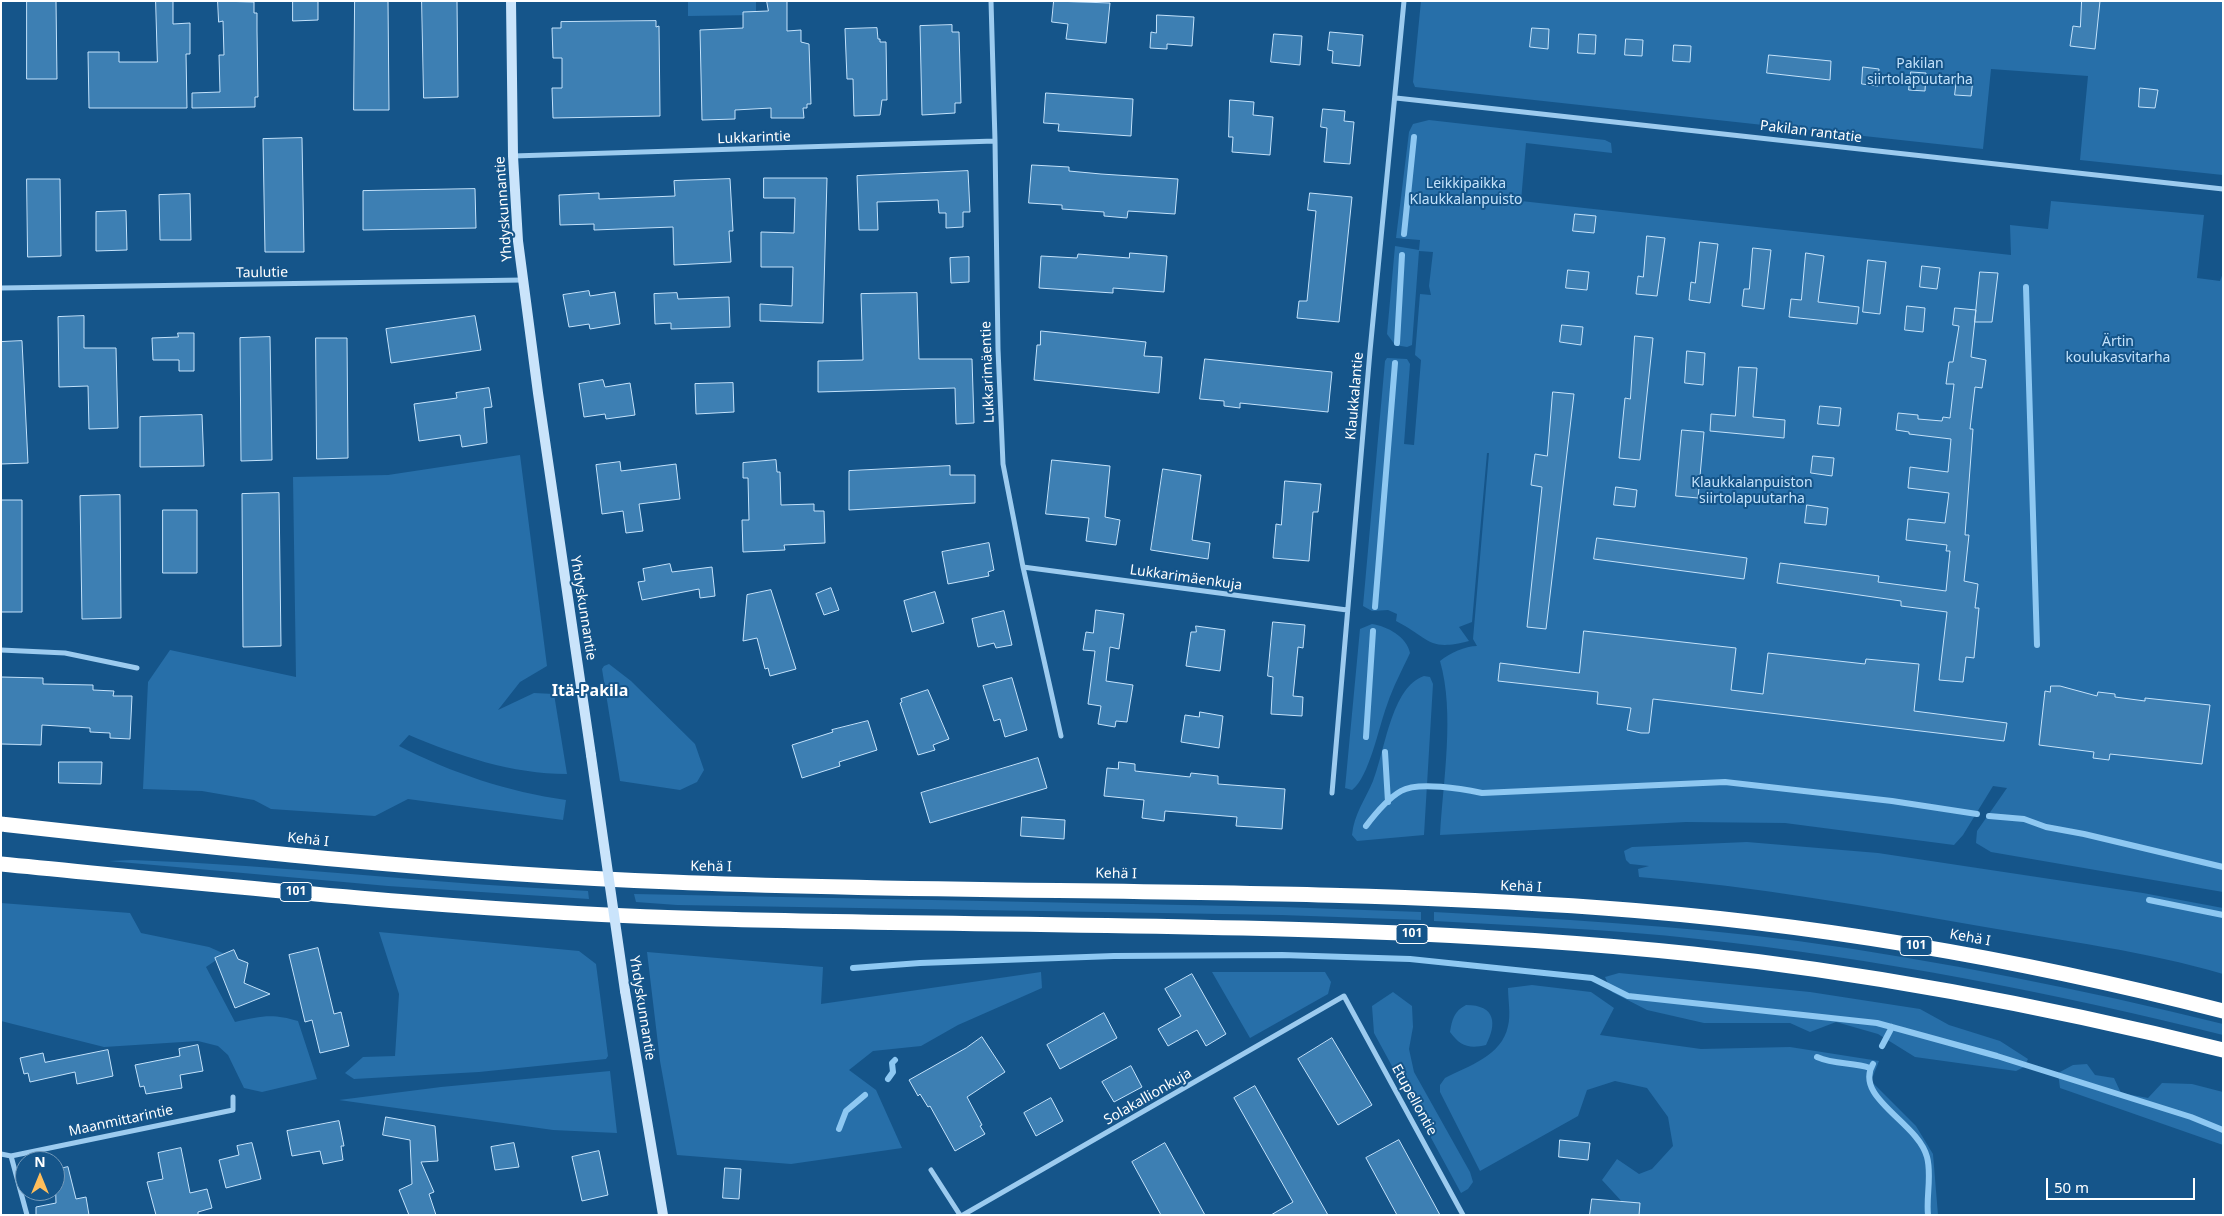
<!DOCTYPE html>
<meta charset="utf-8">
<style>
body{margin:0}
#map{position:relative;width:2224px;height:1216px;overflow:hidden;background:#15558a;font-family:"Noto Sans",sans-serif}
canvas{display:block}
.frame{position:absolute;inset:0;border:2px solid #fff;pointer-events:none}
.north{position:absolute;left:15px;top:1151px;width:50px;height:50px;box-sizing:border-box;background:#15558a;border:1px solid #7399b9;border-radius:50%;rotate:0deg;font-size:14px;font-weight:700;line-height:20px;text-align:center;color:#fff}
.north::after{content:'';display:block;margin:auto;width:18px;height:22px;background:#ffbe5b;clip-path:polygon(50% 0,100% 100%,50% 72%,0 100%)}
.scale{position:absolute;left:2046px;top:1178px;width:149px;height:22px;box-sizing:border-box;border:2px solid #fff;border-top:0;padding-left:6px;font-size:15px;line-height:18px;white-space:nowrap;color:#fff;-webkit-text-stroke:4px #15558a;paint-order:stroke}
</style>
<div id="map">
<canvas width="2224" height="1216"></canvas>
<div class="frame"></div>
<div class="north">N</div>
<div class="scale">50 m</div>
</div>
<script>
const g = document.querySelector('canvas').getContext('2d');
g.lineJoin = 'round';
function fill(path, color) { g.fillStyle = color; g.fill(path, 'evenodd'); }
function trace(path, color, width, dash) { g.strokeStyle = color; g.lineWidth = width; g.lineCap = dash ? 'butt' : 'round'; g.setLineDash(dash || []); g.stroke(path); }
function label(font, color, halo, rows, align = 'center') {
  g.font = font + ' "Noto Sans",sans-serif'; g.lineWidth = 4; g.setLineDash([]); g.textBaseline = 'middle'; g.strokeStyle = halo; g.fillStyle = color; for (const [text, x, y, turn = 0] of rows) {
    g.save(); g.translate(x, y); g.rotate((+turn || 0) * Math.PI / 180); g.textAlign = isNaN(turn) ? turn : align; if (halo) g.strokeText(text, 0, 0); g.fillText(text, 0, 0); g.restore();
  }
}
const green = new Path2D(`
 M688 1H756V15L688 16Z
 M1421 1H2223V175L2080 160 2088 76 1991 69 1983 149 1415 87 1413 82Z
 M1429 120 1605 140 1611 143 1612 153 1526 143 1521 201 2011 255 2010 225 2048 229 2051 201 2204 215 2197 278 2220 281 2223 273V892L1991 852 1976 843 1977 831 2007 788 1993 786 1963 835 1954 845 1785 823 1686 822 1440 835C1443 781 1455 713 1440 661 1450 653 1465 646 1477 646L1473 639 1489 453H1487L1472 622 1459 627 1469 641C1427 652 1430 638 1396 621L1397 614 1388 610 1372 611 1363 606 1385 361 1387 358 1407 359 1410 364 1404 444 1414 445 1421 360 1415 355 1420 294 1431 295 1429 286 1433 252 1419 251 1412 345 1407 347 1395 345 1387 334 1395 246 1419 250 1420 240 1396 238 1409 132 1413 124Z
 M520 455 547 666 520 682 498 710 534 693 554 694 567 774C512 774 459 756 409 735L399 746C452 773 508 792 566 800L563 820 408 799 375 816 271 809 254 800 202 791 143 789 148 682 170 650 296 677 293 477 388 475Z
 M1372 624C1387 626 1407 637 1410 653 1402 670 1393 687 1387 705 1379 726 1369 778 1352 790L1345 788 1360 629Z
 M609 664 631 681 695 744 704 770 697 782 680 790 620 781 602 669 604 666Z
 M1424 676 1430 677 1433 684 1424 835 1357 841 1352 835C1354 814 1365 800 1373 781 1385 752 1391 687 1424 676Z
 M1747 842 1878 853 2143 893 2223 908V974C2145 951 2064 941 1985 927 1870 907 1755 886 1639 877L1638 869 1649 866 1630 864 1626 860 1624 851 1632 847Z
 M132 860C284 865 436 884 588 891L589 899 388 886 109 861Z
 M634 894 1282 907 1421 912V920L1282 915 677 905 636 902Z
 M1 903 130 913 141 933 209 947 225 954 206 967 235 1022C260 1016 273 1013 298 1021L317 1079 262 1092 244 1088 228 1055 218 1046 198 1041 104 1047 1 1021Z
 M1434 912C1555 919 1677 925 1798 941 1941 961 2082 989 2223 1024V1035C2051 992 1875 958 1698 939 1610 929 1522 926 1434 921Z
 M379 932 579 951 596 964 608 1056 606 1059 479 1072 354 1079 345 1073 363 1057 395 1056 399 994Z
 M647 952 823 967 821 1004 1041 972 1042 988 958 1025 921 1046 873 1051 849 1070 876 1090 902 1148 791 1164 677 1155 660 1061Z
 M1212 972H1325L1331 982 1328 994 1250 1038Z
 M1619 973 1810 992 1920 1009 1949 1025 2000 1041 2028 1059 2024 1067 2016 1071 1915 1057 1878 1034 1836 1022 1810 1032 1790 1023H1704L1647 1010 1612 992 1605 977Z
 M1532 985 1591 992 1614 1008 1600 1035 1701 1049 1790 1047 1879 1061 1871 1081 1916 1126 1933 1154 1938 1215H1624L1625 1205 1602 1180 1617 1159 1639 1174 1652 1169 1673 1146 1668 1117 1647 1088 1615 1081 1587 1090 1578 1116 1480 1171 1440 1092V1085L1445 1078C1468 1066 1502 1056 1508 1026 1511 1015 1508 999 1508 988Z
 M1393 992 1412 1006 1413 1027 1409 1049 1414 1072 1470 1172 1473 1182 1468 1189 1461 1193 1374 1033 1372 1006Z
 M1466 1005C1496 1005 1497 1024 1486 1045 1469 1049 1460 1046 1450 1032 1452 1020 1454 1011 1466 1005Z
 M2087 1064 2095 1075 2114 1078 2121 1093 2148 1098 2162 1083 2192 1084 2223 1092V1145L2060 1088 2058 1073 2073 1065Z
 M610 1071 617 1133 553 1130 339 1100 441 1087Z`);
const stream = new Path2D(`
 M1404 234 1414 137
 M2026 287 2037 645
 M1397 343 1402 255
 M1375 607 1395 363
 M1366 737 1373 631
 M1385 752 1388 802
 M1989 816 2024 819 2046 827 2084 834 2223 867
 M1366 826C1375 814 1387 799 1401 791 1418 781 1463 789 1482 793L1725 782 1892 801 1977 814
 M2149 900 2223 915
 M853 968 920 963 1114 956 1282 955 1410 959 1592 978 1628 996 1877 1023 1997 1056 2191 1117 2223 1130
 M1882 1046 1892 1027
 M1817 1057C1835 1065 1853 1062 1870 1068
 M1873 1064C1853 1098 1918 1122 1927 1157 1932 1175 1926 1196 1928 1215
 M888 1079 893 1072 892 1063 895 1060
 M839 1129 846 1111 865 1095`);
const building = new Path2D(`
 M27 1H56L57 79H27Z
 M156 1H173V24L190 23V54H186L187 108H89L88 52H119V62H157Z
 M218 1 254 2V13H257V31L258 97H255V107L192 108V93L220 92 219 55H224L223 21 219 22Z
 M293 1H318V20L293 21Z
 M355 1H388L389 110H354Z
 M422 1H457L458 97 424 98Z
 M767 1H787V31L801 30V42L809 44 811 104H807V108H803L804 118H771V108L735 110V119L702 120 700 30 743 28V12L768 11Z
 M1054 1 1110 3 1106 43 1066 39 1068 24 1052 22Z
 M2082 1H2100L2095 49 2070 46 2073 26 2080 27Z
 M1157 15 1194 17 1192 46 1167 44V49L1150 48 1151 32 1156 33Z
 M656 21V27L659 26 660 116 553 118 552 88H562V58H553L552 28H561V22Z
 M952 25V32H959L961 103H955V113L922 115 920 26Z
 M877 28 878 39H880V42H886L887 100H882L880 115 854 116 853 79H847L845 29Z
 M1532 28 1549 29 1548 49 1530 47Z
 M1330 32 1363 35 1360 66 1332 63 1333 51 1328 50Z
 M1274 34 1302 36 1300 65 1271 62Z
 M1579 34 1596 35 1595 54 1578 53Z
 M1626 39 1643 40 1642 56 1625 55Z
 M1674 45 1691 46 1690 62 1673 61Z
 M1769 55 1831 61 1830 80 1767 73Z
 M1863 67 1879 69 1878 86 1862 84Z
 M1911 72 1926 73 1925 91 1909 90Z
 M1957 78 1973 80 1971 96 1955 95Z
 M2140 88 2158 90 2155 108 2139 107Z
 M1046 93 1133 99 1131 136 1058 131 1059 124 1044 123Z
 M1230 100 1254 102 1253 115 1273 117 1270 155 1232 152 1233 137H1229Z
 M1323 109 1345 111 1344 121 1354 122 1350 164 1324 162 1327 128 1321 127Z
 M302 138 304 252H265L263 139Z
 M1032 165 1069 167V171L1101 174 1178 179 1175 214 1128 211 1127 218 1104 216V212L1062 209V205L1029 203Z
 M968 171 970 212H963V227L946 228V213H939L938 200 877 202 878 230H859L857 176Z
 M764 178H827L823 323 760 321V304L792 306 793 267H761V232L794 233 795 198H764Z
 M27 179H60L61 256 28 257Z
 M730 179 733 231H729L731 262 674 265 673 227 594 230V224L560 225 559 195 599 193V199L675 196 674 181Z
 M475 189 476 228 363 230V191Z
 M1310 193 1352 197 1339 322 1297 318 1299 301H1307L1316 211 1308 210Z
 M190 194 191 240H160L159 195Z
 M126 211 127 250 96 251V212Z
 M1575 214 1596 216 1594 233 1573 231Z
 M1647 236 1665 238 1657 296 1636 294 1638 276 1643 277Z
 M1700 242 1718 244 1710 303 1689 300 1691 282 1695 283Z
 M1753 248 1771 250 1764 309 1742 306 1744 289H1749Z
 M1130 253 1167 256 1164 292 1113 288V293L1039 288 1041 256 1077 258 1078 254 1129 258Z
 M1806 253 1824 256 1818 302 1859 307 1857 324 1789 317 1791 299 1801 300Z
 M969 257V282L951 283 950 258Z
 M1868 260 1886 262 1880 314 1863 312Z
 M1922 266 1940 268 1937 289 1920 287Z
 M1568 270 1589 272 1587 290 1566 288Z
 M1980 272 1998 273 1992 322H1975Z
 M589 291 590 296 615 292 620 324 590 329 589 324 569 327 563 295Z
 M677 293 678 299 729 297 730 327 671 329V323L655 324 654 294Z
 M917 293 919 359H972L974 423 956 424 955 388 818 392V361L863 360 861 294Z
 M1907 306 1925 308 1923 332 1905 330Z
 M1955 308 1976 310 1971 357 1986 360 1982 388 1975 387 1970 429H1973L1965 535H1969L1964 581 1978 584 1975 608H1979L1974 658 1966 657 1963 682 1939 680 1947 612 1901 606V601L1777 583 1780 563 1879 576 1878 582 1946 591 1950 551H1946L1947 545 1906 540 1908 519 1945 523 1949 493 1908 488 1910 467 1948 472 1951 439 1909 434V432L1896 430 1898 413 1918 415V419L1942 421 1943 417 1950 418 1954 384H1946L1949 362H1953L1959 326 1953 325Z
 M84 316V348H116L118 428 89 429 88 386 59 387 58 317Z
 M475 316 481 350 391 363 386 329Z
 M1562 325 1583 327 1581 345 1560 342Z
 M1041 331 1146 342 1144 356 1162 357 1159 393 1034 380 1037 345H1040Z
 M178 333H194V371H179V360H153L152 338 178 337Z
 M1635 336 1653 338 1640 460 1619 458 1625 398 1630 399Z
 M270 337 272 460 241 461 240 338Z
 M316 338H347L348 458 317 459Z
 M22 341 28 463 1 464V342Z
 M1687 351 1705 353 1703 385 1685 383Z
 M1205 359 1332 372 1328 412 1240 403V408L1224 406V401L1200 399Z
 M1739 367 1757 368 1753 417 1785 420 1784 438 1710 431 1711 414 1735 416Z
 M603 380 605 387 630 383 635 415 606 419 605 414 584 417 579 384Z
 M733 383 734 412 696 414 695 384Z
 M489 388 492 407 484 408 487 443 462 447 460 435 419 441 414 404 457 398 456 393Z
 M1553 392 1574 394 1546 629 1527 627 1542 487 1531 485 1535 454 1547 456Z
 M1820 406 1841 408 1839 426 1818 424Z
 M202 415 204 466 140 467V417Z
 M1682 430 1704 432 1698 498 1676 496Z
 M1813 456 1834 458 1832 476 1811 473Z
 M776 460 777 472H780L781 505 814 504V511H824L825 543 784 545 785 550 743 552 742 520H749L748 478H743V463Z
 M1052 460 1110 466 1105 517 1120 520 1116 545 1086 541 1089 518 1046 514Z
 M620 462 621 471 676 464 680 499 639 504 643 531 626 533 623 511 602 514 596 465Z
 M950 466V475H975V503L849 510V471Z
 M1163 469 1201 475 1192 540 1210 543 1208 559 1151 550Z
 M1285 481 1321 484 1318 512H1313L1309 561 1273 558 1276 524 1281 525Z
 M1616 487 1637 490 1635 507 1614 505Z
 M279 493 281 646 243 647 242 494Z
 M120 495 121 618 82 619 80 496Z
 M1 500H22V612H1Z
 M1807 505 1828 508 1826 525 1805 523Z
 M163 510H197V573H163Z
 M1597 538 1747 558 1744 579 1594 559Z
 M989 543 994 570 988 572 989 576 948 584 942 552Z
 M670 564 672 572 712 567 715 596 700 598 699 589 642 600 638 582 645 581 643 569Z
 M831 588 839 610 824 615 816 594Z
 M771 590 796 669 770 676 768 668 765 669 757 638 743 641 747 595Z
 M935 592 944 623 912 632 904 601Z
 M1096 610 1124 614 1119 649 1110 647 1106 681 1133 685 1127 722 1116 721 1115 727 1098 724 1101 706 1088 704 1095 651 1083 650 1086 632 1093 633Z
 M1004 611 1012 645 996 648 994 643 978 647 972 619Z
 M1273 622 1305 625 1303 648 1298 647 1293 696 1303 697 1302 716 1271 714 1273 677 1268 676Z
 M1196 626 1225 630 1220 671 1186 666 1191 632H1196Z
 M1584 631 1736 648 1731 690 1763 694 1768 653 1865 664 1866 659 1919 664 1914 711 2007 723 2004 741 1653 699 1649 733H1641L1627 730 1631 708 1597 704 1598 692 1498 681 1500 663 1579 673Z
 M1 677 43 678V684L93 685V690L114 691 113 696H132L130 739 110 738V733L90 732V728L42 725 41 745 1 744Z
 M1012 678 1027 730 1005 737 1000 719 994 721 983 686Z
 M2051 686H2060L2097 696 2098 692 2115 694V697L2145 701V698L2210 705 2202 764 2110 754 2109 760 2093 758 2094 752 2039 745 2045 691 2050 692Z
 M928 690 949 739 933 745 935 750 918 755 900 703 902 702 901 699Z
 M1200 712 1223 716 1219 748 1181 742 1185 715 1199 717Z
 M868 721 877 750 839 762 840 766 802 778 792 745 833 732 832 730Z
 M1038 758 1047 788 930 823 921 793Z
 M59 762H102L101 784 59 783Z
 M1119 762 1135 764V771L1190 777 1191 773 1218 776V784L1285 789 1282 829 1236 826 1237 817 1165 811 1164 821 1142 818 1144 800 1104 796 1107 768 1118 769Z
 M1022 817 1065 820 1064 839 1021 836Z
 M318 948 334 1014 341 1012 349 1046 320 1053 312 1020 305 1022 289 955Z
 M234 950 238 959 248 963 244 983 270 994 235 1008 215 958Z
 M1192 974 1226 1034 1206 1046 1197 1030 1168 1046 1158 1029 1181 1016 1165 989Z
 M1104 1013 1117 1038 1060 1069 1047 1045Z
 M982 1037 1005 1072 967 1097 982 1125 980 1126 985 1134 955 1151 930 1106 928 1107 920 1094 918 1096 909 1080 966 1048Z
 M1332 1038 1372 1105 1338 1125 1298 1059Z
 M198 1045 203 1071 180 1075 182 1088 146 1094 144 1086 140 1087 135 1065 180 1056 179 1049Z
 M108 1050 113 1076 77 1084 75 1072 30 1082 28 1073 24 1074 20 1058 43 1053 45 1062Z
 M1131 1066 1142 1087 1114 1102 1102 1082Z
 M1255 1086 1328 1215H1271L1293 1202 1234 1098Z
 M1051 1098 1063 1121 1036 1136 1024 1113Z
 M386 1117 435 1126 438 1161 421 1162 434 1192 429 1194 436 1215H409L399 1190 412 1184 410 1140 383 1135Z
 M339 1121 344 1146H341L343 1160 323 1164 320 1151 292 1156 287 1131Z
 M1399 1140 1433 1202 1440 1215H1397L1366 1158Z
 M1560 1140 1590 1143 1588 1160 1559 1157Z
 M252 1143 261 1179 226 1188 219 1160 239 1155 237 1146Z
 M514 1143 519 1167 495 1170 491 1147Z
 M1165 1143 1205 1215H1161L1132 1162Z
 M181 1148 190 1193 207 1189 212 1208 198 1212V1215H156L147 1182 163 1179 158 1153Z
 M599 1151 608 1195 582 1201 572 1157Z
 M68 1167 76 1199 86 1197 89 1215H36V1207L56 1203 55 1170Z
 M725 1168 741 1169 739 1199 723 1198Z
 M1592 1199 1640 1203 1639 1215H1590Z`);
const street = new Path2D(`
 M991 1 995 141 998 349 1003 464 1023 567 1061 736
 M1396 98 2223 189
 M513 156 995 141
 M1 288 523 280
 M1023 567 1347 610
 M1 650 65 653 137 668
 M1332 793 1370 351 1404 1
 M1 1154 11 1156 233 1110V1097
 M11 1156 27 1215
 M931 1170 960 1215
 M963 1215 1344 996 1463 1215`);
const secondary = new Path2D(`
 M511 1 513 156 518 241 538 393 591 755
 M625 991 663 1215`);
const highway = new Path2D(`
 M1 824C225 849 448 874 672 882 983 895 1293 886 1603 908 1812 923 2020 959 2223 1011
 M1 864C239 887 478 913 717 919 1042 928 1369 920 1693 954 1871 973 2049 1007 2223 1050`);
const secondaryBridge = new Path2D(`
 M591 755 625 991`);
const shields = [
 [296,892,32],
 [1412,934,32],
 [1916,946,32]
];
const shieldNames = [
 ["101",296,892],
 ["101",1412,934],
 ["101",1916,946]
];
const parkNames = [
 ["Pakilan",1920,64],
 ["siirtolapuutarha",1920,80],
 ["Leikkipaikka",1466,184],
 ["Klaukkalanpuisto",1466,200],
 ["Ärtin",2118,342],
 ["koulukasvitarha",2118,358],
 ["Klaukkalanpuiston",1752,483],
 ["siirtolapuutarha",1752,499]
];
const streetNames = [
 ["Pakilan rantatie",1811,132,7],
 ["Lukkarintie",754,138,-2],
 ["Yhdyskunnantie",504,209,-94],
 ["Taulutie",262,273,-1],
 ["Lukkarimäentie",988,372,-92],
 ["Klaukkalantie",1355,396,-85],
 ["Lukkarimäenkuja",1186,578,8],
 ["Yhdyskunnantie",583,608,81],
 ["Kehä I",308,840,6],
 ["Kehä I",711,867,1],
 ["Kehä I",1116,874,1],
 ["Kehä I",1521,887,3],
 ["Kehä I",1970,938,10],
 ["Yhdyskunnantie",642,1008,81],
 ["Solakallionkuja",1148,1097,-30],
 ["Etupellontie",1414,1100,61],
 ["Maanmittarintie",121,1121,-12]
];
const quarterNames = [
 ["Itä-Pakila",590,691]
];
fill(green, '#276fa9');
trace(stream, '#8ec8f2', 6);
fill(building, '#3d7fb3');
trace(building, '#c3e2fb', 1);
trace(street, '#9ccbef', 5);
trace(secondary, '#cae4fb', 10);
trace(highway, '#fff', 15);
trace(secondaryBridge, '#cae4fb', 10);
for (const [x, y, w] of shields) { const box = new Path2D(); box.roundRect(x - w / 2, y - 9.5, w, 19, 4); g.fillStyle = '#15558a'; g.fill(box); trace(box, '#fff', 1); }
label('bold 12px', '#fff', null, shieldNames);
label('14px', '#c3e2fb', '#15558a', parkNames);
label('14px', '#fff', '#15558a', streetNames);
label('bold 16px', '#fff', '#15558a', quarterNames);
</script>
